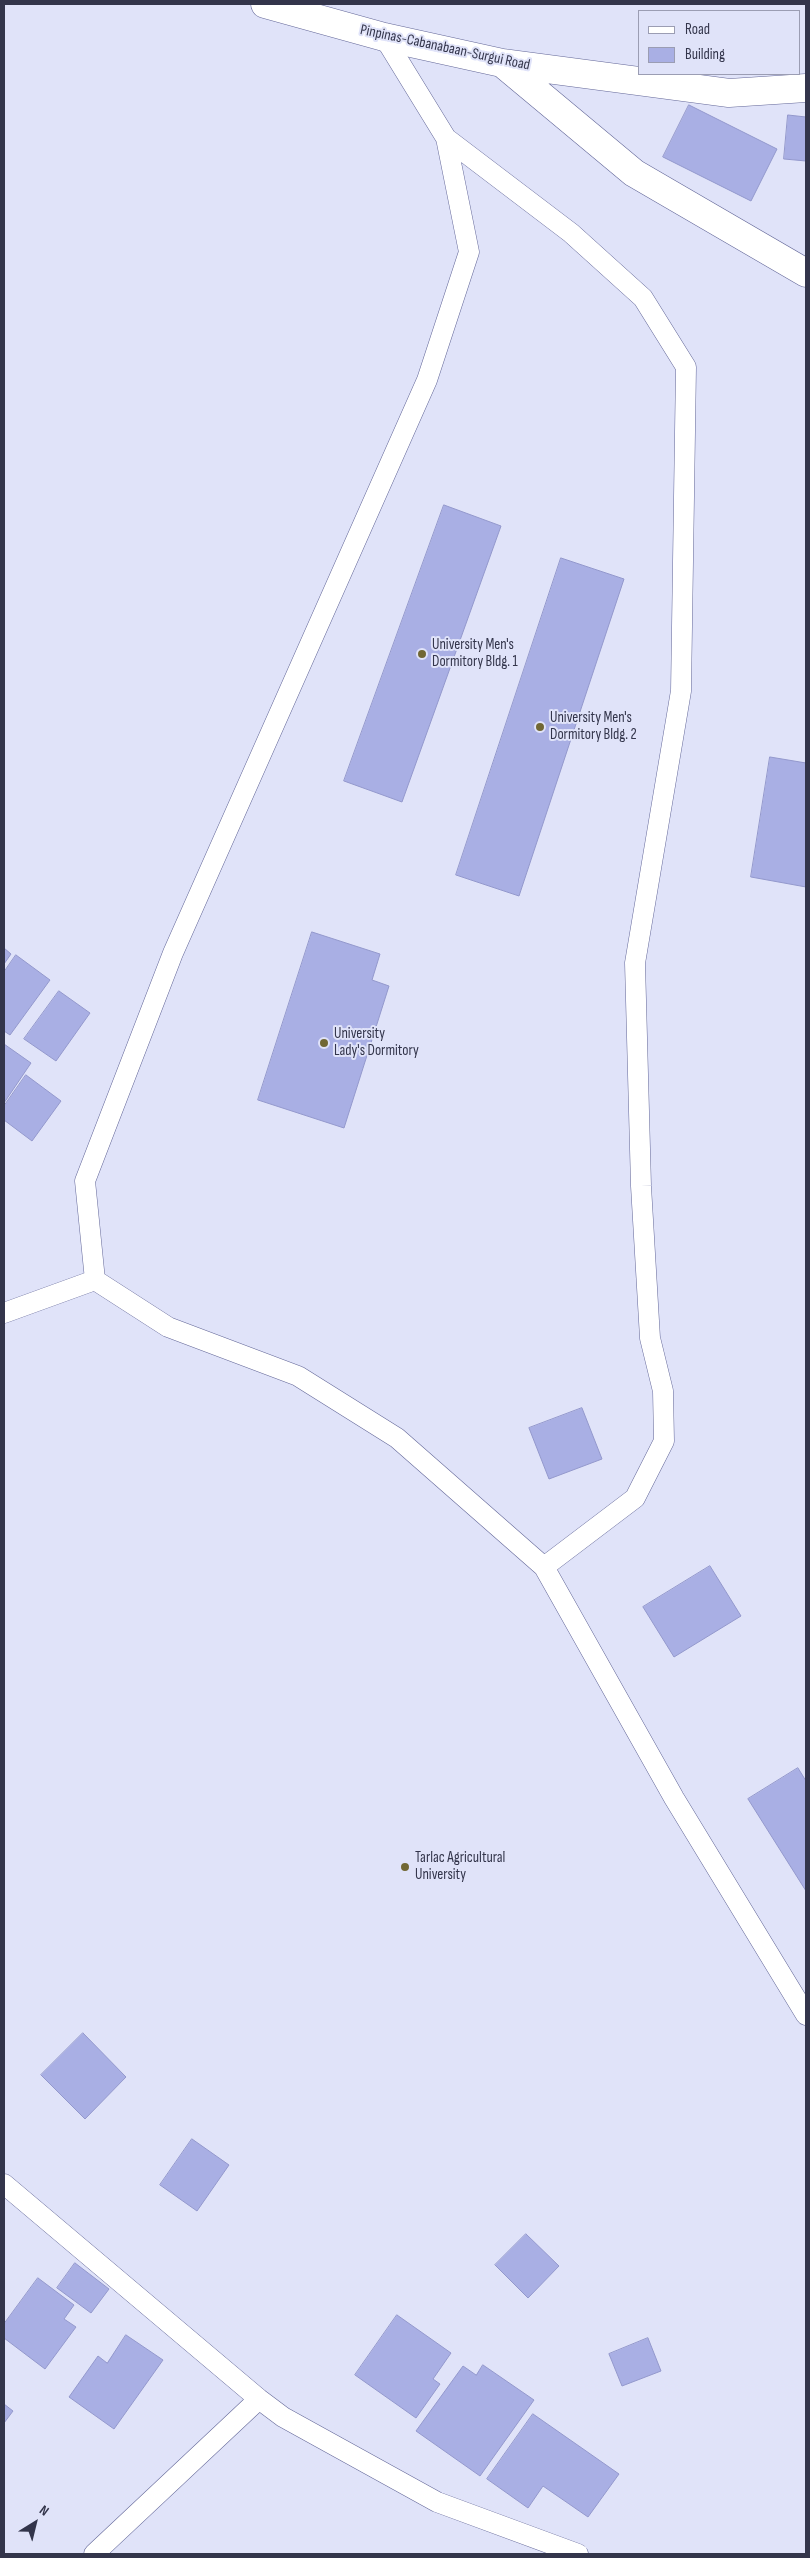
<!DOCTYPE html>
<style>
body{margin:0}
#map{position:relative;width:810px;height:2558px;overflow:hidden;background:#e0e3f9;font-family:"Sofia Sans Condensed",sans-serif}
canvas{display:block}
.frame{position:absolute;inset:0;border:5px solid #33354b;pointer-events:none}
.legend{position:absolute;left:638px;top:10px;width:162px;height:65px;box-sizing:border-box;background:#e0e3f9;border:1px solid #9b9db3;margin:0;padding:6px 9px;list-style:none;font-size:15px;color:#33354b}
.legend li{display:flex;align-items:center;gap:10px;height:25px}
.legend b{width:25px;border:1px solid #9b9db3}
.north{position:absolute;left:10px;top:2498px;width:50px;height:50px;-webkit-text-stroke:4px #e0e3f9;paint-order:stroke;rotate:36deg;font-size:14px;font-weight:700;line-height:20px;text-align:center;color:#33354b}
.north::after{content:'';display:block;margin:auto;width:18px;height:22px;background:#33354b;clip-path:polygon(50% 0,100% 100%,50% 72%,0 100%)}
</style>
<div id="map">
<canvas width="810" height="2558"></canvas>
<div class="frame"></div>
<ul class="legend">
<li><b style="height:6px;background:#fff"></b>Road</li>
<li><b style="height:14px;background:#a9afe4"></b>Building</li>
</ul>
<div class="north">N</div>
</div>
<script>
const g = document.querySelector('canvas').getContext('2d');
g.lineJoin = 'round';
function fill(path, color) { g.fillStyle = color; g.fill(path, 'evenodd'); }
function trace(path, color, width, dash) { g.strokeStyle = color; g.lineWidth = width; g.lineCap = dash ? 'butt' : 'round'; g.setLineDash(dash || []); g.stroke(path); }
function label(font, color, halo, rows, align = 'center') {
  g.font = font + ' "Sofia Sans Condensed",sans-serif'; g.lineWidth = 4; g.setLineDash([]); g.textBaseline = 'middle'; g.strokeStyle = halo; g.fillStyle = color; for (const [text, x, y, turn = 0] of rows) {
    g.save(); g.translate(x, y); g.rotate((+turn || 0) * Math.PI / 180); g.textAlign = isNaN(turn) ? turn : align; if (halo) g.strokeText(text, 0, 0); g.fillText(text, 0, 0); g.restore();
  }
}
const building = new Path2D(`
 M689 105 777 149 751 201 663 157Z
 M788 115 806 117V161L784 159Z
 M444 505 501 526 402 802 344 781Z
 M561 558 624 579 519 896 456 875Z
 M770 757 806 763V887L751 877Z
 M312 932 380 954 372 980 389 986 344 1128 258 1100Z
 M4 948 11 954 4 964Z
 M16 955 50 980 10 1035 4 1031V972Z
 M59 991 90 1013 56 1061 24 1039Z
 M4 1044 31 1063 4 1103Z
 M26 1075 61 1101 32 1141 4 1120V1106Z
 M582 1408 602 1459 549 1479 529 1428Z
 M710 1566 741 1616 674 1657 643 1607Z
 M798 1768 806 1781V1891L748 1799Z
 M83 2033 126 2077 85 2119 41 2075Z
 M192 2139 229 2165 197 2211 160 2185Z
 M526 2234 559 2266 528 2298 495 2265Z
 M75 2263 109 2289 91 2313 57 2288Z
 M38 2278 74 2305 64 2319 76 2327 45 2369 4 2338V2324Z
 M397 2315 451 2353 433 2379 440 2384 416 2418 355 2375Z
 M126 2335 163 2360 114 2429 69 2397 98 2356 107 2363Z
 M648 2338 661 2371 622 2386 609 2354Z
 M483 2365 534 2400 480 2476 416 2431 463 2366 476 2375Z
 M4 2404 13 2411 4 2423Z
 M533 2414 619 2474 588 2517 543 2486 528 2508 487 2479Z`);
const lane = new Path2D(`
 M384 37 446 138 571 233 643 298 686 367 681 691 635 963 641 1186 650 1338 663 1391 664 1441 635 1498 544 1567
 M446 138 469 252 427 380 173 953 85 1181 95 1280 168 1327 298 1376 397 1438 544 1567 674 1798 806 2015
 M4 1313 95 1280
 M4 2184 259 2399 283 2417 437 2502 578 2554
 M94 2554 259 2399`);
const secondary = new Path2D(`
 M265 4 384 37 502 63 729 93 806 88
 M502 63 634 173 806 273`);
const markers = [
 [422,654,5,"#716734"],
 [540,727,5,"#716734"],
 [324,1043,5,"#716734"],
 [405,1867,5,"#716734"]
];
const streetNames = [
 ["Pinpinas-Cabanabaan-Surgui Road",445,48,12]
];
const poiNames = [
 ["University Men's",432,645],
 ["Dormitory Bldg. 1",432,662],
 ["University Men's",550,718],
 ["Dormitory Bldg. 2",550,735],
 ["University",334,1034],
 ["Lady's Dormitory",334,1051],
 ["Tarlac Agricultural",415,1858],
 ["University",415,1875]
];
fill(building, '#a9afe4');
trace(building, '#9398cc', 1);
trace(lane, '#636798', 21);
trace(secondary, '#636798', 29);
trace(lane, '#fff', 20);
trace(secondary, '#fff', 28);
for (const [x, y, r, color] of markers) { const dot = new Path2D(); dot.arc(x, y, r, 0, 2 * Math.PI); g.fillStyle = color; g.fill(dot); trace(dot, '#e0e3f9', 2); }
label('15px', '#33354b', '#e0e3f9', streetNames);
label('15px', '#33354b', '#e0e3f9', poiNames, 'left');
</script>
